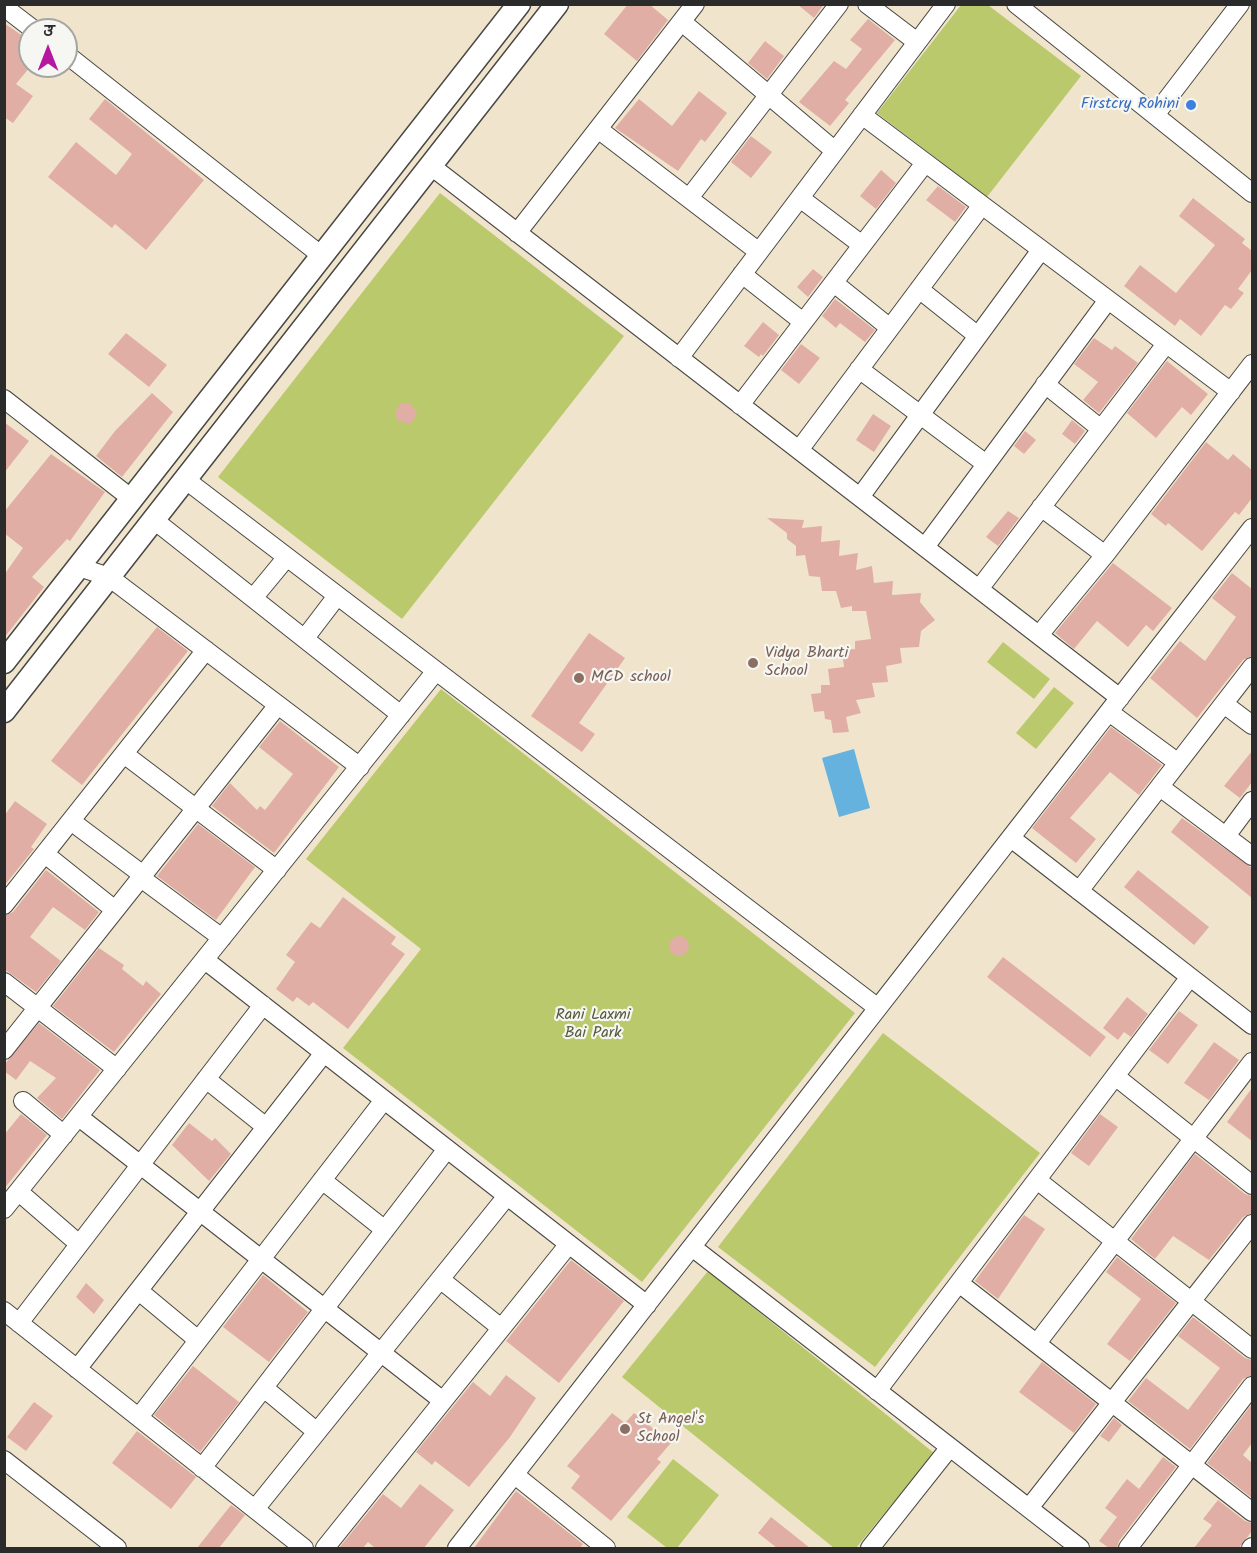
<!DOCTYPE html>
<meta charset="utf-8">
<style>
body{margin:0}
#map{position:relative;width:1257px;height:1553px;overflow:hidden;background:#f0e5cc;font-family:Kalam,"Playpen Sans Deva",sans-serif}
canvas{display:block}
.frame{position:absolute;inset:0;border:6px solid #2b2b2b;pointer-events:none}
.north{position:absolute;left:18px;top:18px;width:60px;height:60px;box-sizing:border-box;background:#f6f6f2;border:2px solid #a5a5a2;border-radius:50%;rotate:0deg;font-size:16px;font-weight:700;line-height:24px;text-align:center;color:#2b2b2b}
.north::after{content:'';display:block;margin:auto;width:21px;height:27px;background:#b5179e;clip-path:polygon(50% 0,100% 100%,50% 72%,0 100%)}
</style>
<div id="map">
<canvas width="1257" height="1553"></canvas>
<div class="frame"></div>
<div class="north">उ</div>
</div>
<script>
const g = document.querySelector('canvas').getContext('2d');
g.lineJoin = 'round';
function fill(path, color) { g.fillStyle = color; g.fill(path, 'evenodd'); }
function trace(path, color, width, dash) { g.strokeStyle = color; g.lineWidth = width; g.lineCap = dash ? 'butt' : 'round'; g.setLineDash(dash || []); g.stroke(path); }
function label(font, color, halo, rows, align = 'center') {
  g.font = font + ' Kalam,sans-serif'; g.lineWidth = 4.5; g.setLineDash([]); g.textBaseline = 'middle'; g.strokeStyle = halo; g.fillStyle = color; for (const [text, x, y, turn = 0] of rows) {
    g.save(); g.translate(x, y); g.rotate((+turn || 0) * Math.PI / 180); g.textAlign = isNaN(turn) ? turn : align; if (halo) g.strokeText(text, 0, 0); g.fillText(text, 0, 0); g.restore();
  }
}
const green = new Path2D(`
 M961 5H988L1081 76 987 197 877 113Z
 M440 193 624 336 402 619 218 477Z
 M1003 642 1050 679 1034 699 987 662Z
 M1054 687 1074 703 1036 749 1016 733Z
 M441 689 855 1013 642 1282 343 1048 421 949 306 859Z
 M883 1033 1040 1153 875 1367 718 1247Z
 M708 1271 934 1453 856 1548H834L622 1377Z
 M673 1459 719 1495 677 1548H667L627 1517Z`);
const water = new Path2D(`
 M854 749 870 808 839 817 822 758Z`);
const building = new Path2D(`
 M628 4H649L668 20 637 61 604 34Z
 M797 4H824L814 18Z
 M868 19 895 40 845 100 849 103 830 126 799 102 834 61 846 69 862 49 850 40Z
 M4 23 30 41V67L16 84 33 96 13 123 4 117Z
 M765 41 784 56 767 79 748 63Z
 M699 91 727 113 705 142 701 139 678 171 615 128 639 99 672 126Z
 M105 99 204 180 146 250 115 224 112 228 48 177 76 142 116 175 132 154 89 119Z
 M751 136 772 152 751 178 731 162Z
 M881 170 896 183 876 209 860 196Z
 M938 186 966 207 955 222 926 200Z
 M1193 198 1245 239 1242 243 1252 251V270L1238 289 1244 293 1231 309 1225 305 1201 336 1180 319 1175 326 1124 286 1140 265 1176 293 1215 245 1179 216Z
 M813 269 823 277 808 297 797 287Z
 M835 299 875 330 865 342 840 323 836 328 822 316Z
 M763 322 779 335 763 356 761 354 759 357 744 346Z
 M126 333 167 365 149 387 108 354Z
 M1094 338 1112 350 1115 346 1138 363 1099 413 1083 400 1098 382 1074 364Z
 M801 344 820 358 799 384 781 370Z
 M1167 361 1208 394 1191 415 1182 407 1156 438 1127 413Z
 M152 393 173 412 122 477 96 456 115 431Z
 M410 403 417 413 411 424 398 421 395 413 400 404Z
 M873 414 891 426 874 452 856 440Z
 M1072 420 1085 431 1075 444 1062 434Z
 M4 422 29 441 4 473Z
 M1025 431 1036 440 1024 454 1014 446Z
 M1206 442 1228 460 1233 454 1252 470V498L1239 515 1235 512 1202 551 1168 523 1166 526 1151 514Z
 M51 454 105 492 70 541 67 539 32 577 44 587 4 638V575L23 548 4 533V512Z
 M1008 511 1019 518 998 546 986 537Z
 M767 518 804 520 802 528 822 526 821 542 840 540 839 556 858 553 856 570 872 566 874 583 893 581 892 595 921 593 920 602 935 620 921 631 919 647 900 648 902 663 886 666 888 682 872 683 875 697 856 700 861 713 846 717 849 732 833 733 831 720 825 719 824 711 814 712 811 694 821 693V685H830L828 669 844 667 842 650 855 649V641L871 639 866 611H852V606L841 608 836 591H822L820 577 809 576 805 555 796 556V546L787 539V533Z
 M1113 563 1172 608 1153 631 1146 625 1128 647 1097 621 1074 649 1055 633Z
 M1232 573 1252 589V656L1243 660 1197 718 1150 678 1180 641 1205 661 1236 617 1212 598Z
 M157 627 188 651 82 785 51 761Z
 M589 633 625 658 579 723 595 734 582 752 531 716Z
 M280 721 339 767 274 853 212 806 230 783 257 810 260 806 265 810 293 774 259 747Z
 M1111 727 1162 765 1139 795 1110 772 1070 818 1096 839 1076 863 1032 828Z
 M1252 751V782L1240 798 1224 786Z
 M15 801 47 824 31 847 34 849 4 886V816Z
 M1182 818 1252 868V898L1171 832Z
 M198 824 255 867 216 920 157 876Z
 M46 870 99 912 85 930 53 907 30 937 61 961 36 992 4 969V916L13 912Z
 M1138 870 1209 927 1194 945 1124 887Z
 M343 897 396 937 391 944 405 954 348 1029 313 1002 309 1006 297 997 293 1002 276 989 295 962 286 955 311 922 320 928Z
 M669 946a10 10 0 1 1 20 0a10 10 0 1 1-20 0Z
 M99 948 124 965 122 969 143 986 146 981 161 994 114 1052 53 1006Z
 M1003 957 1106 1037 1090 1057 987 977Z
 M1127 997 1148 1014 1131 1037 1124 1032 1118 1040 1103 1028Z
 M1179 1011 1198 1025 1168 1064 1149 1050Z
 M39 1023 100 1070 62 1119 37 1098 56 1078 30 1061 16 1080 4 1071V1065Z
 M1214 1042 1239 1060 1209 1100 1184 1083Z
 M1252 1088V1141L1227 1122Z
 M21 1114 47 1135 4 1189V1135Z
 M1100 1114 1118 1127 1089 1166 1071 1153Z
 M189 1123 212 1141 215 1138 231 1154 209 1181 172 1145Z
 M1195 1154 1245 1194 1252 1196V1213L1243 1217 1209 1260 1173 1236 1155 1259 1131 1239Z
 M1024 1215 1045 1229 998 1299 975 1281Z
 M1117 1257 1176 1303 1130 1361 1107 1344 1141 1299 1106 1272Z
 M571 1260 624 1301 559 1383 506 1341Z
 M263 1275 308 1312 269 1362 223 1327Z
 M86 1283 104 1300 94 1314 76 1297Z
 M1193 1317 1245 1358 1252 1360V1375L1243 1379 1190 1449 1128 1401 1146 1378 1188 1410 1220 1368 1178 1336Z
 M1042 1362 1096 1404 1074 1433 1019 1392Z
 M193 1366 239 1402 200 1452 154 1415Z
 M506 1375 536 1398 510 1437 469 1487 435 1461 432 1465 416 1452 473 1382 490 1396Z
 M34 1402 53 1416 26 1451 7 1437Z
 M1252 1404V1443L1243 1455 1252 1463V1498L1207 1463Z
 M612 1413 625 1423 634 1413 671 1443 657 1459 661 1462 611 1521 571 1488 580 1476 567 1466Z
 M1114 1418 1122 1425 1109 1442 1100 1436Z
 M137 1431 196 1477 171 1509 112 1463Z
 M1163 1457 1176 1467 1119 1541 1117 1548H1109L1099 1541 1117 1517 1105 1508 1127 1479 1139 1489Z
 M420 1484 454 1510 424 1548H375L368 1542 363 1548H339L383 1494 401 1508Z
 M516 1491 583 1544 580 1548H474Z
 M1218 1500 1245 1521 1252 1523V1531L1239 1548H1194L1212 1525 1203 1519Z
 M231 1505 245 1515 219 1548H197Z
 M771 1517 810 1548H777L758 1533Z`);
const minor = new Path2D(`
 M867 4 917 42
 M1016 4 1252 193
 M4 7 34 30
 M682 22 835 151
 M66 54 322 256
 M862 115 1231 392
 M1155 115 1240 4
 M598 129 759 252
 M431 166 1120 698
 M689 198 839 4
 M800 198 862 245
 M517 233 695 4
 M742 274 803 322
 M834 283 890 328
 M919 289 978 336
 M679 358 946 4
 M859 369 986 464
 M1045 384 1101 429
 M4 399 132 499
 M740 405 925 163
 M799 450 982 205
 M186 480 878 1008
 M860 497 1041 250
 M1041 507 1105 555
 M154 520 401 715
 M925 547 1108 300
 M79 567 109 577 360 767
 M979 589 1166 344
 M254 597 287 557
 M1039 635 1105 555 1252 364
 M305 638 337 596
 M1224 704 1252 725
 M1109 712 1177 762
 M124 754 277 870
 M1160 787 1252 856
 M71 821 143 875
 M1226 836 1252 801
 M1011 838 1252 1025
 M45 854 115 910
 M141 878 222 938
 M1079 891 1252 667
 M4 905 206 650
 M205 960 647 1305
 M4 982 117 1069
 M4 1050 278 705
 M1115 1076 1252 1185
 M206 1079 266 1127
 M23 1101 64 1135
 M79 1117 443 1401
 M322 1180 385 1230
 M1037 1180 1252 1349
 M19 1192 79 1244
 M4 1209 436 671
 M692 1247 1080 1548
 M440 1279 501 1328
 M959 1283 1252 1512
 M139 1291 198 1340
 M4 1311 304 1548
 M19 1323 263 1005
 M1037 1343 1252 1062
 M77 1369 324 1053
 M264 1388 317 1432
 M877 1391 1190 977
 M139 1417 384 1100
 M4 1460 117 1548
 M202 1468 447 1149
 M515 1475 606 1548
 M1029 1508 1252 1224
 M255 1509 507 1196
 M325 1548 569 1244
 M457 1548 1252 528
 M870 1548 950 1447
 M1128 1548 1252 1386
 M1251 1548 1252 1547`);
const tertiary = new Path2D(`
 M4 662 519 4
 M4 711 557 4`);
const markers = [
 [1191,105,6,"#3f7fe0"],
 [753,663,6,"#8d6e63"],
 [579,678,6,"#8d6e63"],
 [625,1429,6,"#8d6e63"]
];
const shopNames = [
 ["Firstcry Rohini",1179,105]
];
const educationNames = [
 ["Vidya Bharti",765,654],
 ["School",765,672],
 ["MCD school",591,678],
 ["St Angel's",637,1420],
 ["School",637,1438]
];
const parkNames = [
 ["Rani Laxmi",593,1016],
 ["Bai Park",593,1034]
];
fill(green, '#bac96c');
fill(water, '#65b2de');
fill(building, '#e1aea5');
trace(minor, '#494743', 20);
trace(tertiary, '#494743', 25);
trace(minor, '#fff', 18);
trace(tertiary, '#fff', 22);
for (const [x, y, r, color] of markers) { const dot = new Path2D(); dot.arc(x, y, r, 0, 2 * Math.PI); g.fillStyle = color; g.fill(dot); trace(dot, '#f6f6f2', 2); }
label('16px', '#366cbe', '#f6f6f2', shopNames, 'right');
label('16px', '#785e54', '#f6f6f2', educationNames, 'left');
label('16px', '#565a3e', '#f6f6f2', parkNames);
</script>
